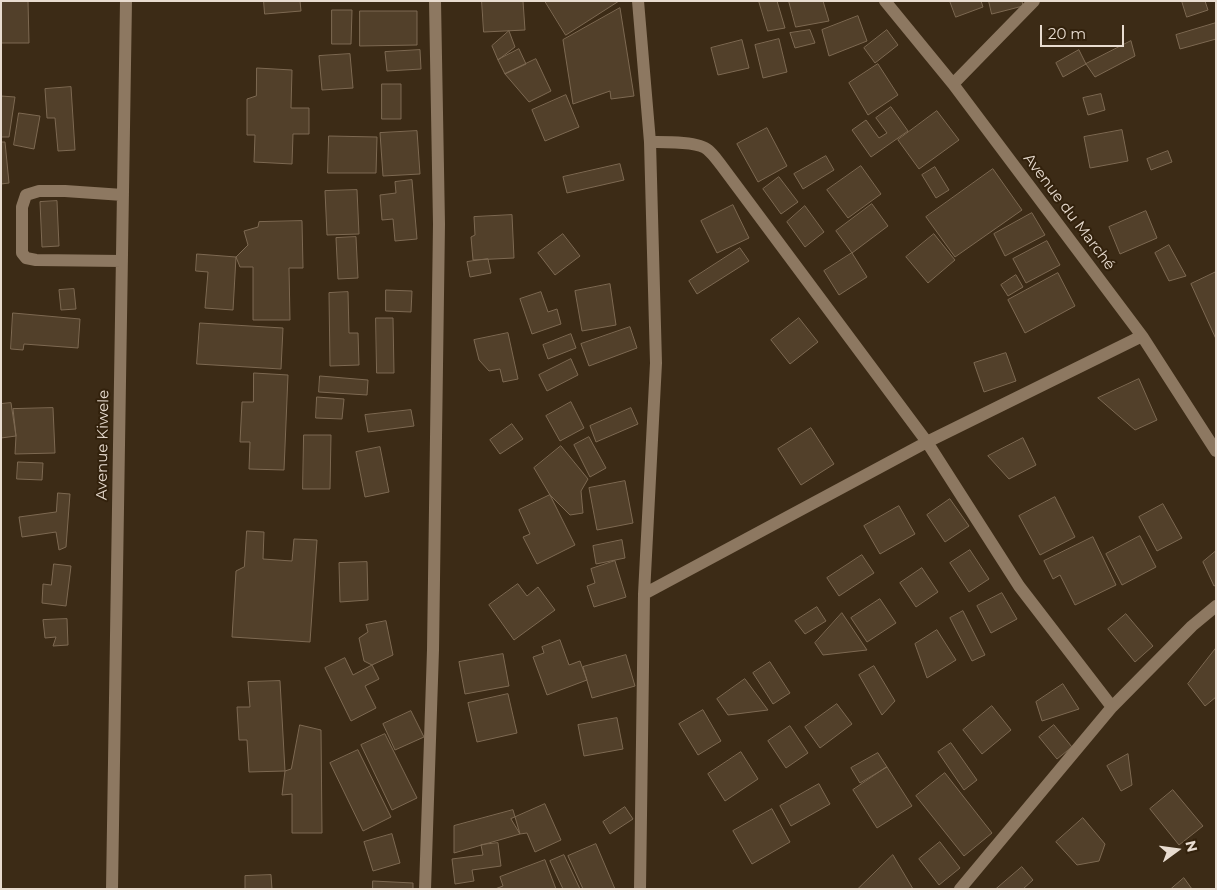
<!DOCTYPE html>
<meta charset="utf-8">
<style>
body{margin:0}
#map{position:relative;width:1217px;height:890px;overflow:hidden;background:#3c2b16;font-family:Montserrat,sans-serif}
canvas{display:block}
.frame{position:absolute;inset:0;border:2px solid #e8dcd0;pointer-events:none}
.north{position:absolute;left:1152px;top:825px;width:50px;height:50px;-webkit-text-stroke:4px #32210c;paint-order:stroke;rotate:76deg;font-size:14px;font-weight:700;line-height:20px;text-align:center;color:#e8dcd0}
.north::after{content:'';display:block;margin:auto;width:18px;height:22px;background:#e8dcd0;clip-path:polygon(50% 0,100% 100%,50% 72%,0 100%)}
.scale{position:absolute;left:1040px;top:25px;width:84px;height:22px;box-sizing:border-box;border:2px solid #e8dcd0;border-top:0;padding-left:6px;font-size:15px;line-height:18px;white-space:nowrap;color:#e8dcd0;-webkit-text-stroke:4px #32210c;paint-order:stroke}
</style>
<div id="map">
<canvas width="1217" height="890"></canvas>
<div class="frame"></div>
<div class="north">N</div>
<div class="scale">20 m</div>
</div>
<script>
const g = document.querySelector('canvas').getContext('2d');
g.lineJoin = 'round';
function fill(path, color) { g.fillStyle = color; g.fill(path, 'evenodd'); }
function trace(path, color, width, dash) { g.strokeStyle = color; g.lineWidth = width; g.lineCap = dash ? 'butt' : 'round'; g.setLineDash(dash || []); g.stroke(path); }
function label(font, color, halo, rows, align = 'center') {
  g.font = font + ' Montserrat,sans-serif'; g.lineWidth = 4; g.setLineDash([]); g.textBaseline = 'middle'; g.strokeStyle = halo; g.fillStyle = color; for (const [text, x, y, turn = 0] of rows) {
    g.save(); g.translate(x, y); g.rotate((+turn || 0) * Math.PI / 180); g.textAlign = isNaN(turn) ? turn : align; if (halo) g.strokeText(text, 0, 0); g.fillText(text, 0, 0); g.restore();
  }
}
const building = new Path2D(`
 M1 1H28L29 43H1Z
 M264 1H300L301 11 265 14Z
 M482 1H523L525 30 484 32Z
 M545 1H619L566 35Z
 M759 1H777L785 28 768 31Z
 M789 1H823L829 21 796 27Z
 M950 1H981L983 7 956 17Z
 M989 1H1022L1023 6 992 14Z
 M1182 1H1205L1208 10 1187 17Z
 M620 8 634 96 611 99 610 91 573 104 563 40Z
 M332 10H352L351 44H332Z
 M360 11H417V45L360 46Z
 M858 16 867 41 829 56 822 30Z
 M1216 23V39L1180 49 1176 35Z
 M810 30 815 43 795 48 790 33Z
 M887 30 898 45 875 63 864 48Z
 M509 31 515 47 498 60 492 46Z
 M779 39 787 72 763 78 755 45Z
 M742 40 749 68 718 75 711 48Z
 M1131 41 1135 56 1095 77 1086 64Z
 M519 49 526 64 505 74 498 60Z
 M420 50 421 69 387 71 385 52Z
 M1079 50 1086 64 1063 77 1056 63Z
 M350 54 353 88 322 90 319 56Z
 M536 59 551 91 529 102 505 74Z
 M878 64 898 95 868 115 849 83Z
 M257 68 292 70 291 108H309V134H293L292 164 254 162 255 135H247V99L256 96Z
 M382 84H401V119H382Z
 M71 87 75 150 58 151 55 118H47L45 89Z
 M1101 94 1105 110 1088 115 1083 98Z
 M566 95 579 127 545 141 532 110Z
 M1 96 15 97 9 137H1Z
 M891 107 908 131 871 157 852 130 866 120 879 138 887 133 876 118Z
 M937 111 959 140 919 169 898 140Z
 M19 113 40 116 34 149 14 145Z
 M767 128 787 166 758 182 737 144Z
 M1122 130 1128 161 1090 168 1084 137Z
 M417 131 420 174 383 176 380 133Z
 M329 136 377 137 376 173H328Z
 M1 142H5L9 183 1 184Z
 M1168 151 1172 162 1151 170 1147 159Z
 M826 156 834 170 803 189 794 174Z
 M620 164 624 180 567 193 563 177Z
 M861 166 881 194 848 218 827 190Z
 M935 167 949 190 936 198 922 175Z
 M993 169 1022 210 955 257 926 217Z
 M779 177 798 202 781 214 763 189Z
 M412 180 417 239 395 241 393 219 382 220 380 195 396 193 395 182Z
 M357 190 359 234 327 235 325 191Z
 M57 201 59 246 42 247 40 202Z
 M872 204 888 226 852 253 836 231Z
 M733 205 749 238 717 253 701 221Z
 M805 206 824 232 805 247 787 222Z
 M1146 211 1157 238 1120 254 1109 227Z
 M1032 213 1045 235 1005 256 994 234Z
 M512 215 514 258 473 260 471 237 475 235 474 217Z
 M302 221 303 268H289L290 320H253V267H240L236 257 248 245 244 231 258 227 259 222Z
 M563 234 580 256 555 275 538 253Z
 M934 234 955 260 928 283 906 257Z
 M356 237 358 278 338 279 336 238Z
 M1047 241 1060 265 1026 283 1013 259Z
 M1169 245 1186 276 1169 281 1155 253Z
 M740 248 749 261 697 294 689 281Z
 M852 253 867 277 839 295 824 271Z
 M197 254 236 257 233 310 205 308 208 272 196 271Z
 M488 259 491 273 470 277 467 262Z
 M1216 272V339L1191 284Z
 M1058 273 1075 306 1025 333 1008 300Z
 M1016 275 1023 287 1008 296 1001 285Z
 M610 284 616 325 582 331 575 291Z
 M74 289 76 309 61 310 59 290Z
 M386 290 412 291 411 312 386 311Z
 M348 292 349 333H358L359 365 330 366 329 293Z
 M541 292 548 312 557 309 561 324 532 334 520 299Z
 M13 313 80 319 78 348 24 344 23 350 11 349Z
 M376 318H393L394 373H377Z
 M799 318 818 342 790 364 771 340Z
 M200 323 283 328 281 369 197 364Z
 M630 327 637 348 589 366 581 344Z
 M508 333 518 379 503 382 500 369 489 371 479 360 474 340Z
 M571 334 576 348 548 359 543 345Z
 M1006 353 1016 381 984 392 974 363Z
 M571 359 578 375 547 391 539 375Z
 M254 373 288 375 284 470 249 469 250 442H240L242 402H253Z
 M320 376 368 380 367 395 319 392Z
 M1139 379 1157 420 1135 430 1098 398Z
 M317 397 344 399 342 419 316 418Z
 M571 402 584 428 560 441 546 416Z
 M11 403 16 436 1 438V404Z
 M53 408 55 453 15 454 16 436 13 409Z
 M631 408 638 424 596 442 590 426Z
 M411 410 414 426 368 432 365 415Z
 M512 424 523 439 500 454 490 440Z
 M811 428 834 464 801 485 778 449Z
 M304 435H331L330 489H303Z
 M589 437 606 468 590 477 574 445Z
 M1023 438 1036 465 1009 479 988 456Z
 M561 446 588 479 581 491 583 513 570 515 550 495 534 468Z
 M380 447 389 492 365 497 356 452Z
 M18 462 43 463 42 480 17 479Z
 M625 481 633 523 597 530 589 488Z
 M58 493 70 494 66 547 59 550 56 532 22 537 19 517 56 512Z
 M550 495 575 545 537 564 523 537 530 534 519 510Z
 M1055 497 1075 537 1040 555 1019 516Z
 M950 499 969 526 945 542 927 515Z
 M1163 504 1182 538 1157 551 1139 517Z
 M899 506 915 534 880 554 864 526Z
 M247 531 264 532 263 559 292 561 294 539 317 540 310 642 232 637 236 571 244 567Z
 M1140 536 1156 567 1122 585 1106 554Z
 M1093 537 1116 585 1075 605 1060 575 1053 579 1044 561Z
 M622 540 625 558 596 564 593 546Z
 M970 550 989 579 969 592 950 563Z
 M1216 551V585L1214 586 1203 562Z
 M862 555 874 573 839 596 827 578Z
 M615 561 626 597 594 607 587 586 595 583 591 569Z
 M367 562 368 600 340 602 339 563Z
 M54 564 71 566 66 606 42 603 43 584 51 585Z
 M922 568 938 592 916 607 900 583Z
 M518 584 527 596 538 587 555 610 514 640 489 605Z
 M1002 593 1017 619 991 633 977 606Z
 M880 599 896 623 867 642 851 618Z
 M817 607 826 621 805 634 795 621Z
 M963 611 985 655 972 661 950 618Z
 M842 613 867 650 823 655 815 643Z
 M1126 614 1153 646 1135 662 1108 629Z
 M67 619 68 645 53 646 56 637 45 638 43 620Z
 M386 621 393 655 372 665 364 661 359 638 368 632 366 625Z
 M937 630 956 660 927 678 915 644Z
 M560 640 569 665 580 661 587 680 547 695 533 657 544 653 542 647Z
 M1216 648V697L1205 706 1188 684Z
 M503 654 509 686 465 694 459 662Z
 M626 655 635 686 592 698 583 667Z
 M345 658 353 675 372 665 379 679 365 686 376 708 351 721 325 668Z
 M770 662 790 693 773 704 753 673Z
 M874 666 895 701 882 715 859 675Z
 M745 679 768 710 728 715 717 699Z
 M280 681 285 771 249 772 247 740H239L237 707H250L248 682Z
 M1063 684 1079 709 1042 721 1036 702Z
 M508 694 517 733 477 742 468 703Z
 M837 704 852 724 820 748 805 727Z
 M992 706 1011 730 982 754 963 730Z
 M703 710 721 741 698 755 679 724Z
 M411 711 424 737 395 750 383 724Z
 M617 718 623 749 584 756 578 725Z
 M300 725 321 730 322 833H292V794L282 795 285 771 291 769Z
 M1054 725 1072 747 1057 759 1039 737Z
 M790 726 808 753 786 768 768 741Z
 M385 734 417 798 392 810 361 745Z
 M951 743 977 780 964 790 938 752Z
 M358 750 391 817 363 831 330 763Z
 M741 752 758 779 725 801 708 774Z
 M878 753 887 767 860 783 851 768Z
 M1128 754 1132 785 1121 791 1107 766Z
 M887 767 912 806 877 828 853 790Z
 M945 773 992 833 964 856 916 796Z
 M819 784 830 804 791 826 780 806Z
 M1173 790 1203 826 1179 845 1150 809Z
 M545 804 561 840 535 852 527 833 520 834 511 819Z
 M625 807 633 819 610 834 603 822Z
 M772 809 790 842 752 864 733 831Z
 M513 810 520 834 454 853V826Z
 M1083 818 1105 844 1099 861 1077 865 1056 842Z
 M392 834 400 863 373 871 364 842Z
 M940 842 960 868 939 885 919 859Z
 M498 843 501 866 472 870 474 881 455 884 452 859 483 855 481 845Z
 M596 844 615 889H583L568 856Z
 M564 855 580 889H563L550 861Z
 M893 855 913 889H858Z
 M545 860 556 889H495L503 886 500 877Z
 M1022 867 1033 880 1023 889H996Z
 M271 875 272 889H245V876Z
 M1184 878 1192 889H1171Z
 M373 881 413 883V889H373Z`);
const minor = new Path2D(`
 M638 1 650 142 656 363 644 594 640 889
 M885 1 953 84 1142 336 1216 451
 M953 84 1034 1
 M650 142C663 142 699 141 708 150 713 154 717 160 721 165L927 442 1019 586 1112 707
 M122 261 36 260 26 258 22 253V207L26 195 39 191H65L123 195
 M644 594 927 442 1142 336
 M112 889 126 1
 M425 889 433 650 439 224 435 1
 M960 889 1112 707 1192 626 1216 606`);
const streetNames = [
 ["Avenue du Marché",1069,212,53],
 ["Avenue Kiwele",103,445,-89]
];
fill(building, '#52402a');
trace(building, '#7d6952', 1);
trace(minor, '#8d7861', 12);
label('15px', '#e8dcd0', '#32210c', streetNames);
</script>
